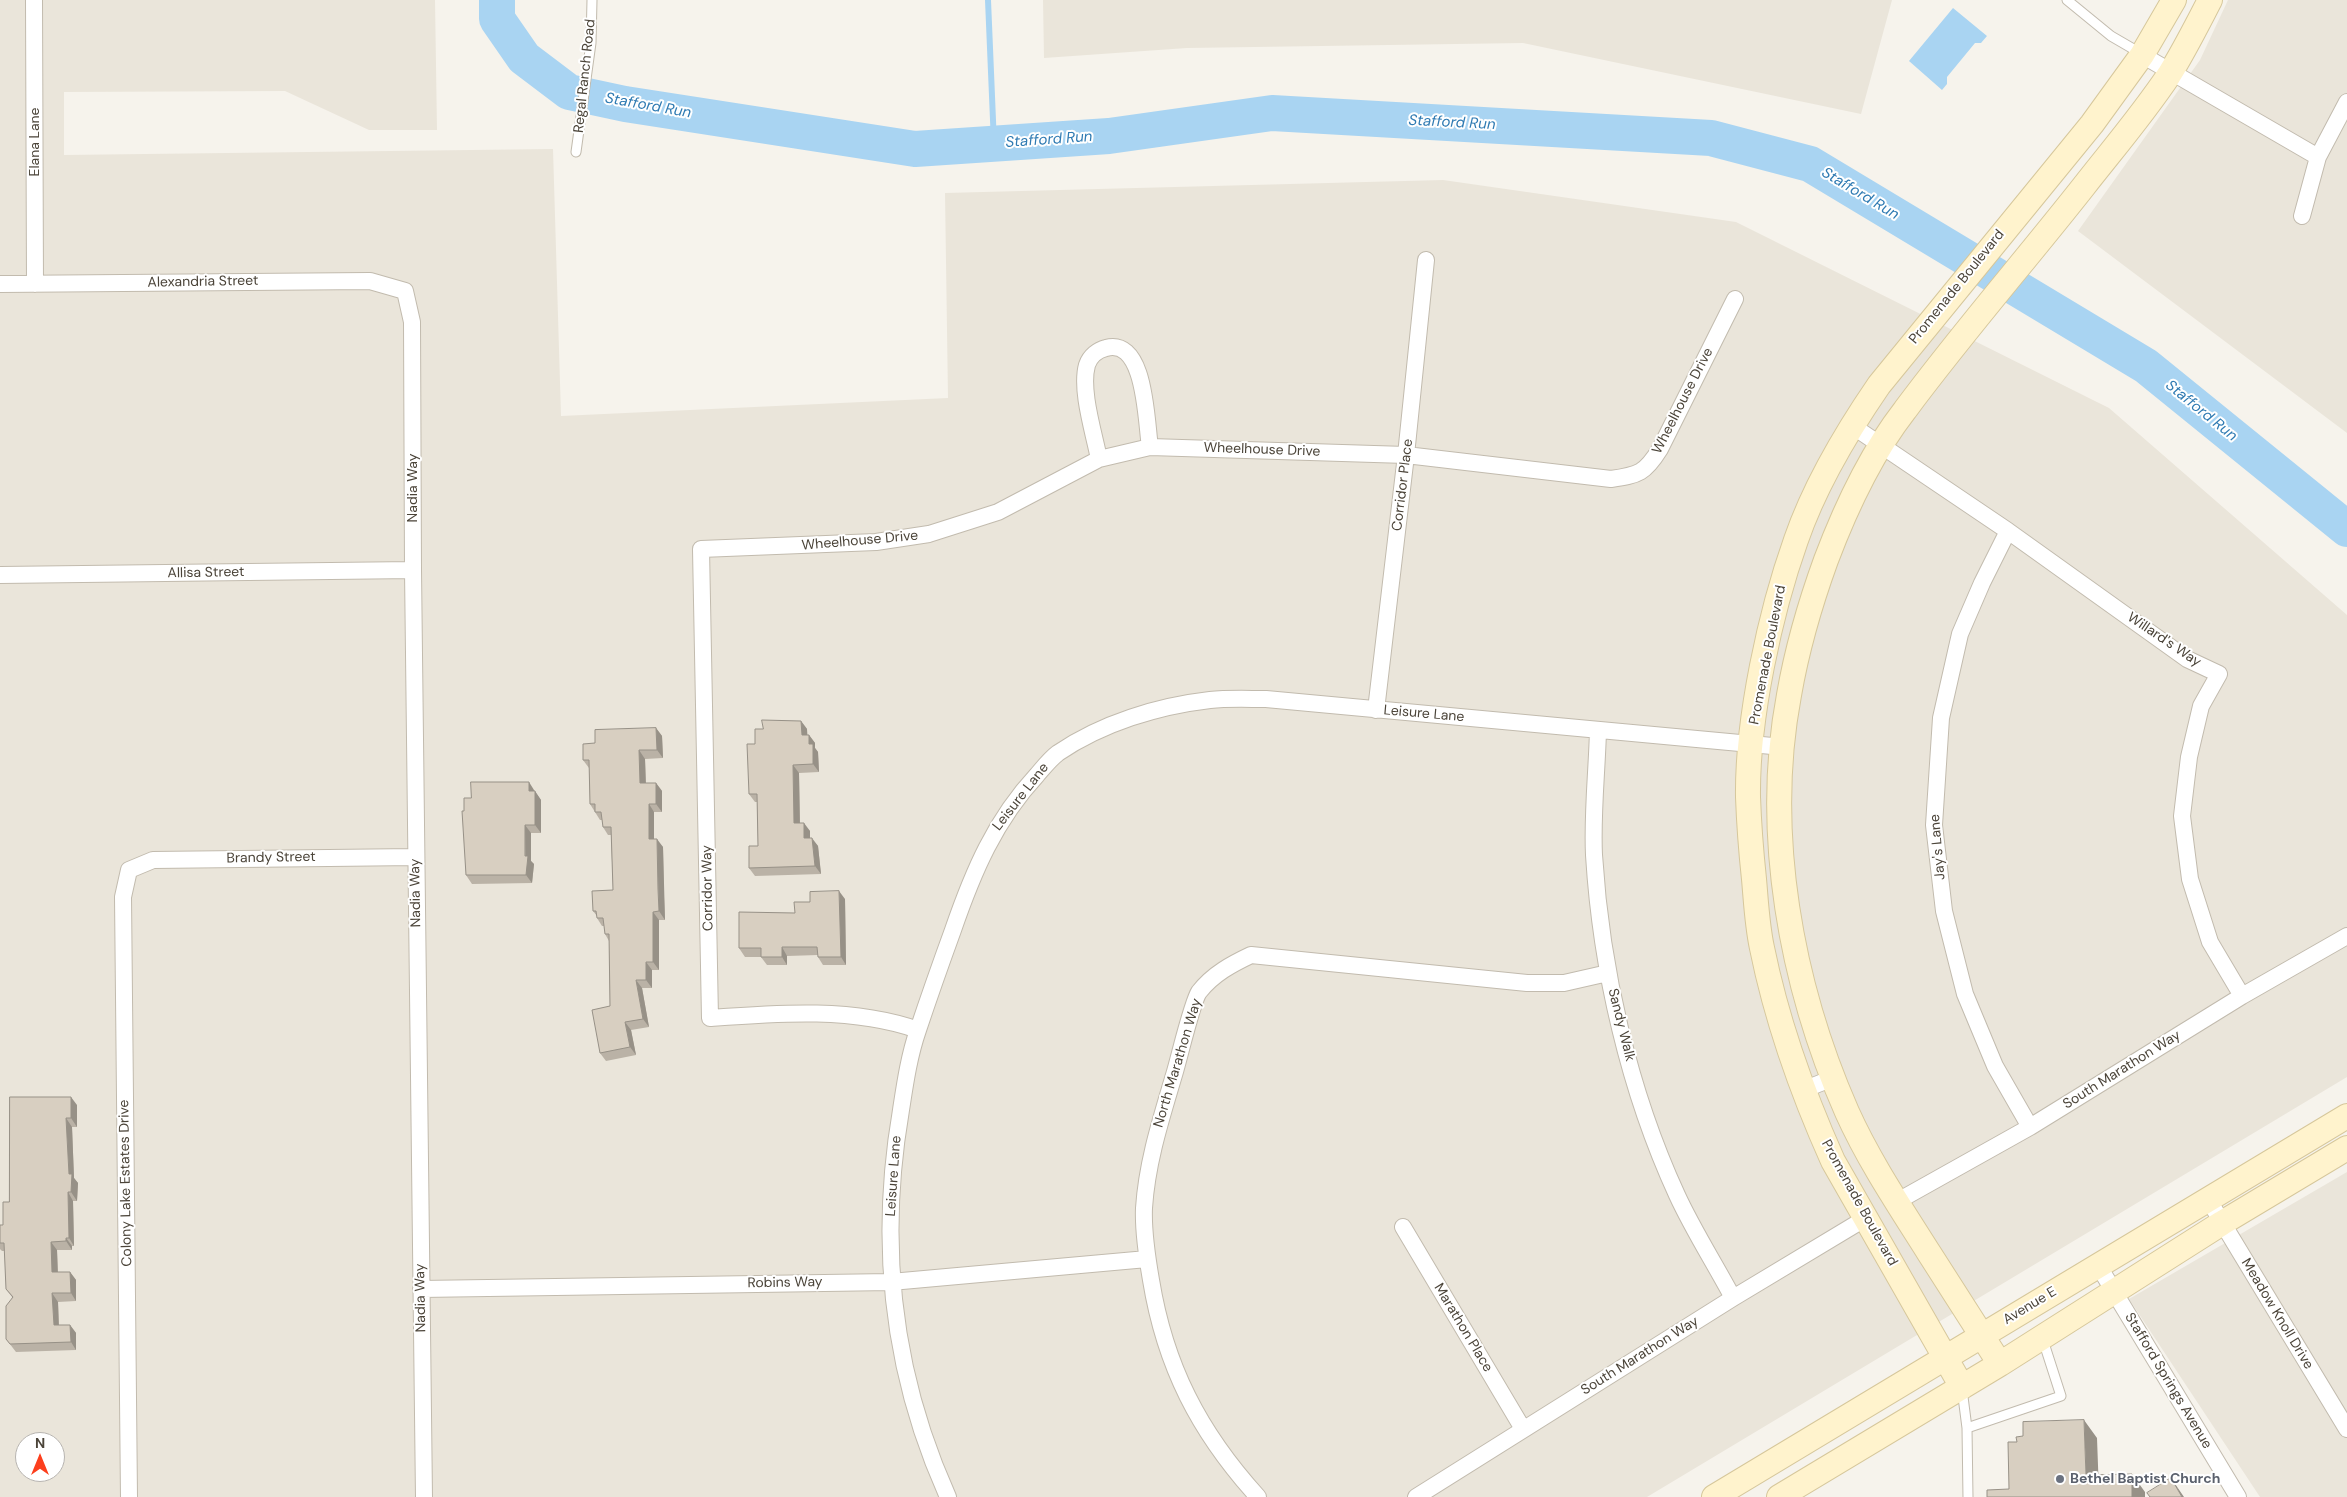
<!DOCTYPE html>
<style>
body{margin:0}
#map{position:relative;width:2347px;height:1497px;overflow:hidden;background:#f6f3ec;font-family:"DM Sans",sans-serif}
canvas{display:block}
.north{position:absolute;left:15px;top:1432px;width:50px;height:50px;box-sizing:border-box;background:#fff;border:1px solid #b7b4b0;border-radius:50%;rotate:0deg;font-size:14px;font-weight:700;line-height:20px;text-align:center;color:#4b4439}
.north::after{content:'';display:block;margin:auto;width:18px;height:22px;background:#fc3f1d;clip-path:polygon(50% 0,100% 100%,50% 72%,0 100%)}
</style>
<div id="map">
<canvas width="2347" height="1497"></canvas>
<div class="north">N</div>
</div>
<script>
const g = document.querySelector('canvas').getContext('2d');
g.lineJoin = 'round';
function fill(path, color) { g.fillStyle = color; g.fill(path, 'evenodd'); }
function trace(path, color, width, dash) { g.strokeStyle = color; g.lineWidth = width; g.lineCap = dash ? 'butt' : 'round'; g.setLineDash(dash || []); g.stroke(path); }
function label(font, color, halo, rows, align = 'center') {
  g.font = font + ' "DM Sans",sans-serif'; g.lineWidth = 4; g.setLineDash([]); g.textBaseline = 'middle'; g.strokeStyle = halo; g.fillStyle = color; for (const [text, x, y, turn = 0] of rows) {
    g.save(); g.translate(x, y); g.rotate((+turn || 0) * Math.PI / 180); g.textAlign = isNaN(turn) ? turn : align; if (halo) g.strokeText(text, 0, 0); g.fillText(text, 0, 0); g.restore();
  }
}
const residential = new Path2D(`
 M0 0H435L437 130H369L285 91 64 92V155L553 149 561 416 948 398 945 193 1443 180 1736 222 2109 408 2347 615V1077L1647 1497H0ZM25 1442H55V1472H25Z
 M1043 0H1892L1861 114 1523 43 1187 48 1044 58Z
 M2228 0H2347V433L2078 231 2200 60Z
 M2347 1172V1497H2260L2129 1299Z`);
const water = new Path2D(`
 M1953 8 1987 36 1981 43H1975L1947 77V84L1942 90 1909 61Z`);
const stream = new Path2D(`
 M988 0 994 144`);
const river = new Path2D(`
 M497 0V19L524 58 569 92 625 104 915 149 1109 136 1272 113 1711 138 1810 164 2146 366 2347 529`);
const lane = new Path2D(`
 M2067 0 2111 36 2142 54
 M576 152 591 43 592 0
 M1962 1389 1967 1428 1968 1497
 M1967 1428 2061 1396 2042 1337`);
const street = new Path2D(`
 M34 0 35 284
 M2142 55 2318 157
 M2302 216 2318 157 2347 102
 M0 284 370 281 405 291 412 322 413 570 424 1497
 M1851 425 2008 531 2187 659 2219 674 2201 706 2189 757 2182 816 2190 879 2210 942 2242 996
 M1099 459C1094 433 1080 390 1087 365 1090 356 1098 350 1106 348 1146 337 1146 422 1150 447
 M2008 531 1982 583 1960 634 1941 718 1934 825 1944 911 1965 994 1995 1066 2030 1127
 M0 575 413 570
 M1376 710 1406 455 1426 260
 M1598 730C1597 771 1592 814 1594 855 1601 969 1629 1091 1677 1195 1693 1230 1715 1264 1733 1298
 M918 1030C853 1007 778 1013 710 1018L701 549 876 542 929 534 998 512 1099 459 1150 447 1406 455 1611 479C1639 475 1645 473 1660 449L1735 299
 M1803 1090 1833 1078
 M2208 1199 2347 1429
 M1896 1202 2030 1127 2242 996 2347 936
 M1403 1227 1523 1429
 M2098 1265 2238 1497
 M421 1289 891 1282 1147 1259
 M129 1497 123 897 129 870 153 860 416 857
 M948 1497C892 1373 878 1244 901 1110 905 1084 909 1056 918 1030 929 997 941 963 953 930 973 872 995 820 1037 775 1043 768 1050 759 1058 753 1102 723 1158 706 1210 700 1228 698 1248 699 1266 699L1783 747
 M1258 1497C1199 1432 1165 1366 1151 1280 1147 1257 1143 1231 1144 1208 1147 1162 1161 1119 1174 1075 1179 1059 1192 1002 1199 992 1213 974 1232 964 1251 955L1527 983H1564L1608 973
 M1416 1497 1733 1298 1866 1218`);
const secondary = new Path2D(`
 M2000 1364C1976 1327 1953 1290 1929 1253 1900 1207 1869 1161 1847 1112 1791 985 1763 833 1789 695 1797 649 1810 604 1826 560 1846 507 1870 455 1905 410 1962 333 2025 261 2084 186 2113 149 2143 114 2169 75 2184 51 2197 25 2210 0
 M1962 1387 1833 1161C1802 1092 1777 1022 1762 948 1757 925 1756 901 1754 879 1751 851 1749 824 1748 797 1747 719 1770 613 1796 540 1815 485 1846 433 1879 385L2092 124 2142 55 2174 0
 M1714 1497 2347 1116
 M1779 1497 2000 1364 2222 1223 2347 1148`);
const wall = new Path2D(`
 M801 721 807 729V735H809L815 743V748L818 752 819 772 799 773 800 823 810 831V838L818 846 821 874 755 876 749 868 758 846 757 802H755L749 794 755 744 763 729Z
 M656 728 662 736 663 758 645 759 646 783H656L662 791V812H654V839L663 847 664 897 665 920H659V970H652V988H642L649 1027 631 1030 636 1055 606 1061 600 1053 610 1006 609 941 605 934 604 926H602L597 918V916L593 911 613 890 611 835H608L603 827 602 820H600L590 804 589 768 583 760 595 743Z
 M534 790 541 800V833H531V861L534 864 532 883 472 884 466 875 464 811 471 798Z
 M845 899 846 965H823L818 957V955L787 956V965H767L761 957H745L739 948 795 913Z
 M10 1097 77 1105V1127H72L74 1178 78 1183 77 1201H73L74 1246H72V1250H57L58 1272H70L76 1280V1301L58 1302 59 1325H70L76 1333V1350L16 1352 6 1339 12 1297 6 1289 5 1251H2L0 1249V1225H3L9 1202Z`);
const shadedWall = new Path2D(`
 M801 721 807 729 808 744 802 735Z
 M656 728 662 736 663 758 657 750Z
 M809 735 815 743V748L818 752 819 772 813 764 809 744Z
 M639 750 645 759 646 791 640 783Z
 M793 765 799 773 800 831 794 823Z
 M529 782 534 790 535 800 529 791Z
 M656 783 662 791V812L656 804Z
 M535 791 541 800V833L535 825Z
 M649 804 654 812V847L649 839Z
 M804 823 810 831V846L804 838Z
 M525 825 531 833V861L534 864 532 883 526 875Z
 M812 838 818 846 821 874 815 866Z
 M657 839 663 847 665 920 659 911Z
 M839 891 845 899 846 965 841 957Z
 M653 912 659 920V970L653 962Z
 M782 947 787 956V965L782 957Z
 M646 962 652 970V988L646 980Z
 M636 980 642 988 649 1027 643 1019Z
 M625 1022 631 1030 636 1055 630 1047Z
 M71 1097 77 1105V1127L71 1118Z
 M66 1118 72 1127 74 1178 78 1183 77 1201 71 1192 69 1174Z
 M68 1192 73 1201 74 1246 69 1238Z
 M66 1238 72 1246V1250L66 1241Z
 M51 1242 57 1250 58 1281 52 1272Z
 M70 1272 76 1280V1301L71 1293Z
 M52 1293 58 1302 59 1333 54 1325Z
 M70 1325 76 1333V1350L71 1342Z
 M2084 1420 2097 1438 2099 1493 2086 1475Z
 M2132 1474 2145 1492V1497H2132Z
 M2171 1478 2184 1497H2182Z`);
const building = new Path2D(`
 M762 720 801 721 802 735H809V744H813V764L793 765 794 823H804V838H812L815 866 749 868V846H758L757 794H749L747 744H755V729H763Z
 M656 728 657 750H639L640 783H656V804H649V839H657L658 889 659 911 653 912V962H646V980H636L643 1019 625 1022 630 1047 600 1053 592 1010 610 1006 609 934H605L603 918H597L596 911H593L592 891 613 890 611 827H603L601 812H595V804H590L589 760H583V744L595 743V730Z
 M471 782H529V791H535V825H525V856H528L526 875H466L462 811H464V798H471Z
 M839 891 841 957H818L817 947H782V957H761V948H739V912L795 913 794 902H810V892Z
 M10 1097H71V1118H66L69 1174H72L71 1192H68L69 1238H66V1241L51 1242 52 1272H70L71 1293H52L54 1325H70L71 1342 10 1344 6 1339V1306L13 1297 6 1289 4 1243H0V1225H3V1202H9Z
 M2084 1420 2086 1475 2132 1474V1497H1987V1490L2009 1489 2008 1442H2017L2016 1437 2023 1436V1422Z
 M2171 1478 2182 1497H2150L2147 1493Z`);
const markers = [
 [2060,1479,5,"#6b7280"]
];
const streetNames = [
 ["Regal Ranch Road",585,76,-84],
 ["Elana Lane",35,142,-90],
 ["Alexandria Street",203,282,-1],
 ["Promenade Boulevard",1957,287,-51],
 ["Wheelhouse Drive",1683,401,-63],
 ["Wheelhouse Drive",1262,450,2],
 ["Corridor Place",1403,485,-83],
 ["Nadia Way",413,488,-90],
 ["Wheelhouse Drive",860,541,-5],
 ["Allisa Street",206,573,-1],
 ["Willard's Way",2164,640,34],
 ["Promenade Boulevard",1768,655,-79],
 ["Leisure Lane",1424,714,5],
 ["Leisure Lane",1021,797,-52],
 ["Jay's Lane",1938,847,-95],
 ["Brandy Street",271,858,-1],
 ["Corridor Way",708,888,-91],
 ["Nadia Way",416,893,-91],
 ["Sandy Walk",1621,1025,76],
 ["North Marathon Way",1178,1063,-73],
 ["South Marathon Way",2122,1070,-32],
 ["Leisure Lane",894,1176,-86],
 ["Colony Lake Estates Drive",126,1183,-91],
 ["Promenade Boulevard",1859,1203,61],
 ["Robins Way",785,1283,-1],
 ["Nadia Way",421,1298,-91],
 ["Avenue E",2030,1306,-31],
 ["Meadow Knoll Drive",2277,1314,59],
 ["Marathon Place",1463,1328,59],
 ["South Marathon Way",1640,1356,-32],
 ["Stafford Springs Avenue",2168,1381,59]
];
const worshipNames = [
 ["Bethel Baptist Church",2070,1479]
];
const waterNames = [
 ["Stafford Run",648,106,10],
 ["Stafford Run",1452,123,3],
 ["Stafford Run",1049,140,-4],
 ["Stafford Run",1860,194,31],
 ["Stafford Run",2201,411,39]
];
fill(residential, '#eae5da');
fill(water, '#a9d4f2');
trace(stream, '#a9d4f2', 6);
trace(river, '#a9d4f2', 36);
trace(lane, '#c2bbae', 11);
trace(street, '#c2bbae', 18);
trace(secondary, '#d6c79b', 26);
trace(lane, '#fff', 9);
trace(street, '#fff', 16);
trace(secondary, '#fff3cd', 24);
fill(wall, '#bab2a6');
fill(shadedWall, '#979187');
fill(building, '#d8cfc1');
trace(building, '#979187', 1);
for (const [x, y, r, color] of markers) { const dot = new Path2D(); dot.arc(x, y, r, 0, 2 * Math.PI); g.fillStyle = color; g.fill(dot); trace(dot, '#fff', 2); }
label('14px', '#4b4439', '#fff', streetNames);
label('bold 14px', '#5b616d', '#fff', worshipNames, 'left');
label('italic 15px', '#2e7ab2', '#fff', waterNames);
</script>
